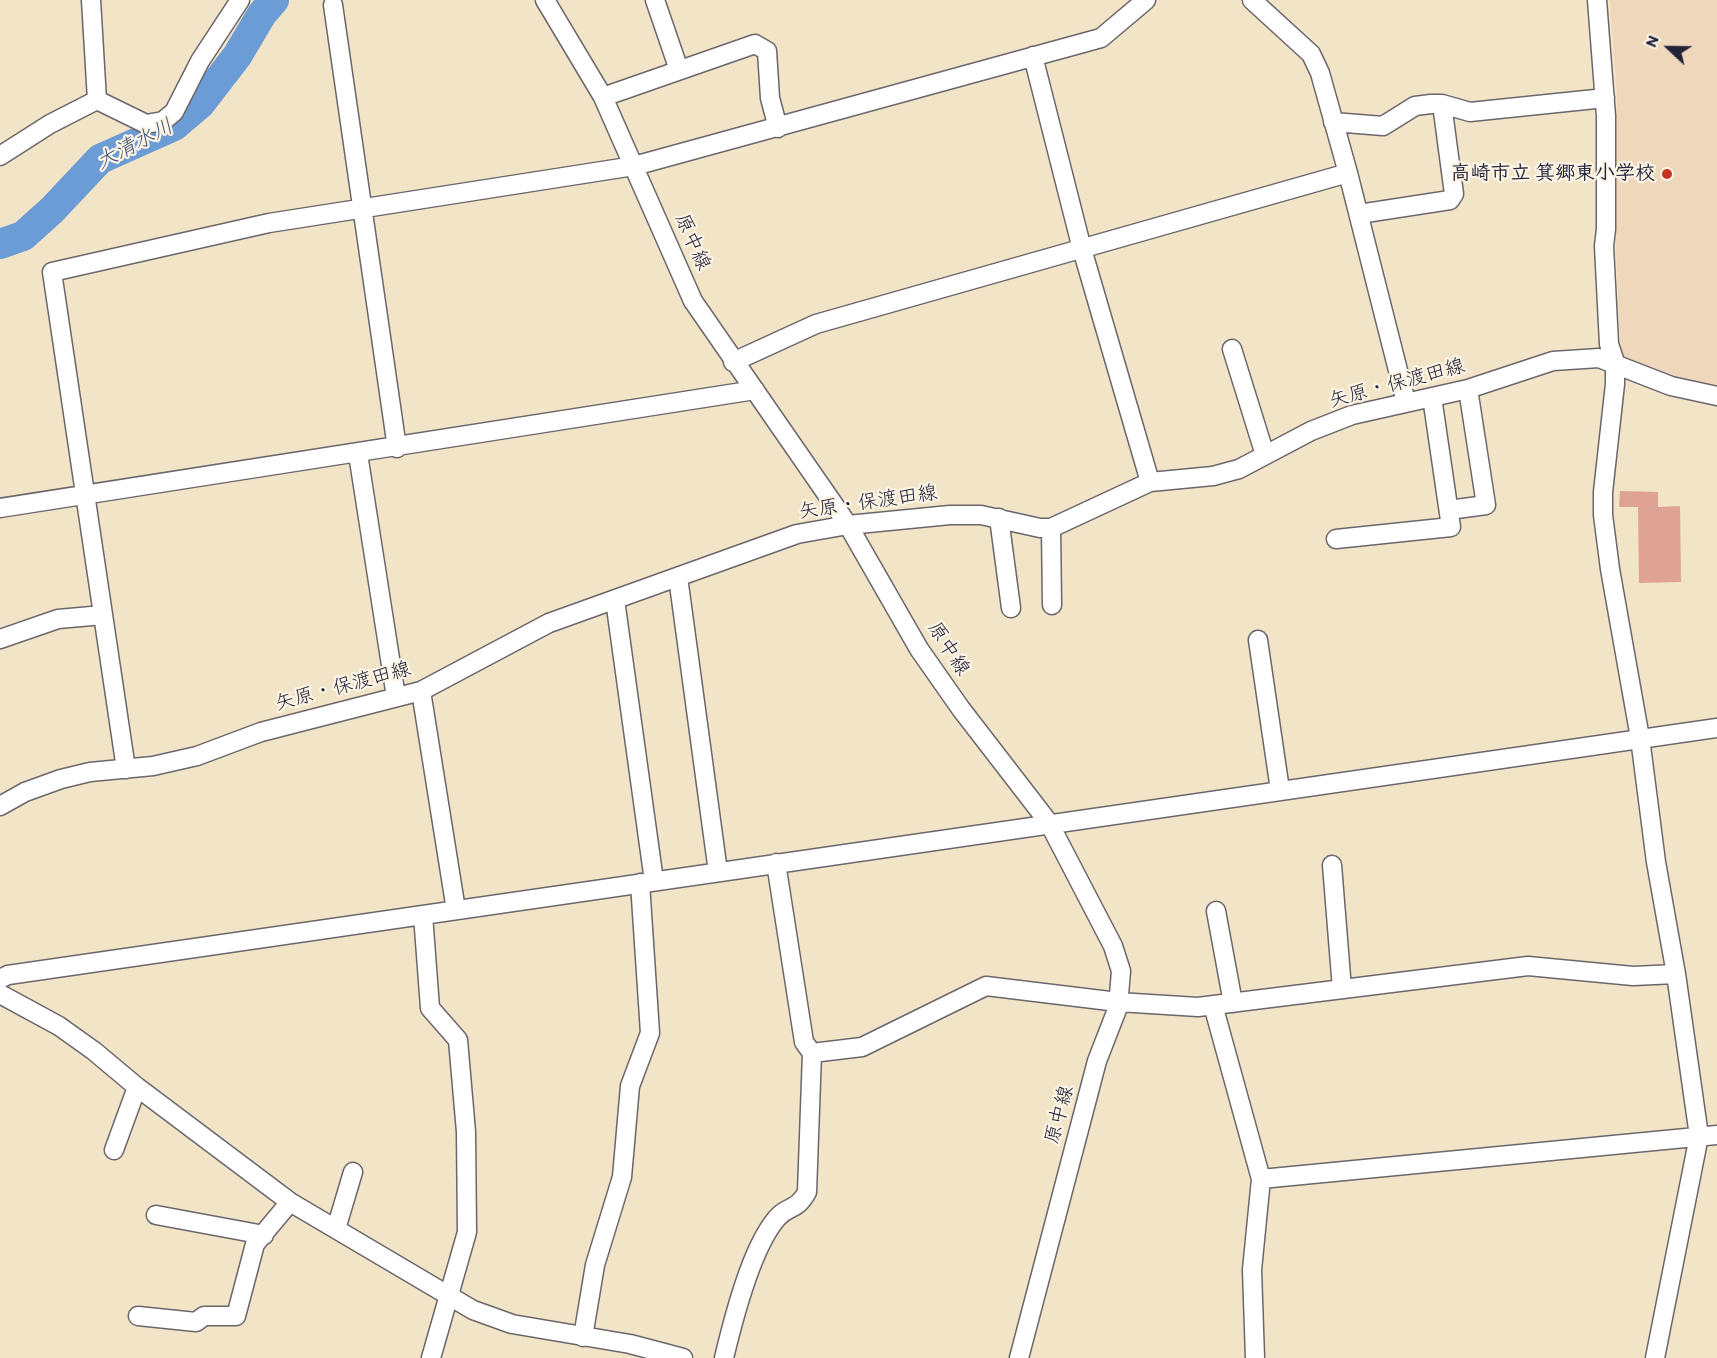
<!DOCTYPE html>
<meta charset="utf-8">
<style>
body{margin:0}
#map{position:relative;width:1717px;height:1358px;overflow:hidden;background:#f2e4c7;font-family:Itim,sans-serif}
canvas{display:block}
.north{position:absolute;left:1639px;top:18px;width:60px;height:60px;-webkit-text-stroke:4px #fcf5e5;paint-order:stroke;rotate:292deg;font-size:16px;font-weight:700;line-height:24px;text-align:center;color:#22223b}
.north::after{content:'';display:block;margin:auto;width:21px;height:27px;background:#22223b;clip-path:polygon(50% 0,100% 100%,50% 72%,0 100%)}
</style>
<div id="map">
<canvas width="1717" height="1358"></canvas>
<div class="north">N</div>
</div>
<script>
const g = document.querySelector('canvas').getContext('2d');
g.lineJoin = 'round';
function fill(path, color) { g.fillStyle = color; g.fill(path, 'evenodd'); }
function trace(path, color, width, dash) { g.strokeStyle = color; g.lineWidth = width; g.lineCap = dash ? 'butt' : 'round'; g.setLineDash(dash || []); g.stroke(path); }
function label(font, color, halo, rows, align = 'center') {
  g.font = font + ' Itim,"Klee One",sans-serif'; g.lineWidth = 4.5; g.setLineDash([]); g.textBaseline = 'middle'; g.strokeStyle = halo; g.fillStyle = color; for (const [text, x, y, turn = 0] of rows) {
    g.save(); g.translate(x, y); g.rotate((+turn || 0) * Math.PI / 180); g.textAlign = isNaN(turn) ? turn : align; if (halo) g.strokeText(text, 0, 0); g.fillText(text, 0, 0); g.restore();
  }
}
const built = new Path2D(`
 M1610 0H1717V386L1692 383 1621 358 1616 252 1617 95Z`);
const river = new Path2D(`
 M0 244 23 236 52 210 100 159 174 126 200 104 237 56 262 14 274 0`);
const building = new Path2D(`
 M1620 491 1658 492V507L1680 506 1681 582 1639 583 1638 507H1619Z`);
const minor = new Path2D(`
 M91 0 97 100
 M545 0 603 97 693 301 848 525 919 649 961 709 1049 823 1113 946 1121 971 1118 1007 1097 1061 1019 1358
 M655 0 679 70
 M1252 0 1311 54 1320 73 1348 173 1406 402
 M1597 0 1606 116V229L1604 246 1609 344 1615 362V384L1603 492V515L1610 569 1640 738 1656 862 1676 974 1699 1136 1655 1358
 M333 5 397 448
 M1033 56 1082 249 1150 482
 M603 97 755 44 767 51 770 98 778 128
 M1333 122 1383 126 1415 106 1431 104H1442L1470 112 1605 98
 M0 156 50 124 97 100 146 124 163 121 174 112 200 61 240 0
 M1359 214 1450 200 1454 194 1442 104
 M1232 349 1265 455
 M733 362 816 324 1348 173
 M358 454 396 697
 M0 508 755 390
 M1449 510 1486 505 1468 389
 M999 518 1011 608
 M1051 528 1052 605
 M1336 539 1451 527 1432 397
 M678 577 718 872
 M615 600 654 881
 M0 639 58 619 103 615
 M1258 640 1280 790
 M421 691 456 910
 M126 769 52 272 269 223 634 166 1101 38 1146 0
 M0 806 25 792 61 779 90 772 153 766 197 756 261 732 421 691 549 623 797 534 848 525 950 515H981L1040 528H1051L1150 482 1213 476 1239 469 1311 431 1352 415 1468 389 1553 361 1599 358 1671 386 1717 396
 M1332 865 1342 989
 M1216 911 1233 1003
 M423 915 430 1008 458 1040 466 1132 467 1232 431 1358
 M0 979 8 975 1717 728
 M0 994 59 1026 94 1051 137 1087 290 1202 473 1310 512 1324 630 1344 683 1358
 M1213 1005 1261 1179 1252 1270 1255 1358
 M812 1053 862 1047 986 986 1118 1002 1198 1007 1528 966 1633 976 1676 974
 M114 1150 137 1087
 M1261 1179 1717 1135
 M156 1215 264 1235
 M336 1229 353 1172
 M138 1316 196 1322 204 1316H236L255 1244 290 1202
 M583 1337 595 1265 622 1177 630 1086 650 1033 640 883
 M724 1358C733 1320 751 1248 777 1218 788 1205 796 1212 807 1192L812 1053 804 1042 776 863`);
const markers = [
 [1667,174,6,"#c8321e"]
];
const poiNames = [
 ["高崎市立 箕郷東小学校",1655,174]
];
const streetNames = [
 ["原中線",692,242,66],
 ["矢原・保渡田線",1397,384,-15],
 ["矢原・保渡田線",868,503,-8],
 ["原中線",948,649,57],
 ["矢原・保渡田線",343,687,-15],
 ["原中線",1060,1115,-75]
];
const waterNames = [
 ["大清水川",135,145,-28]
];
fill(built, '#eed7bb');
trace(river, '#6c9cd5', 30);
fill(building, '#dfa396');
trace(minor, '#6b666c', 21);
trace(minor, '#fff', 18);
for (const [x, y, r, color] of markers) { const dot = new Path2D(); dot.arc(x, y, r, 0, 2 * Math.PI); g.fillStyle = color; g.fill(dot); trace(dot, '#fcf5e5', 2); }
label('bold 20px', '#22223b', '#fcf5e5', poiNames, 'right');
label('20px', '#22223b', '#fcf5e5', streetNames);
label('italic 21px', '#405379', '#fcf5e5', waterNames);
</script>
